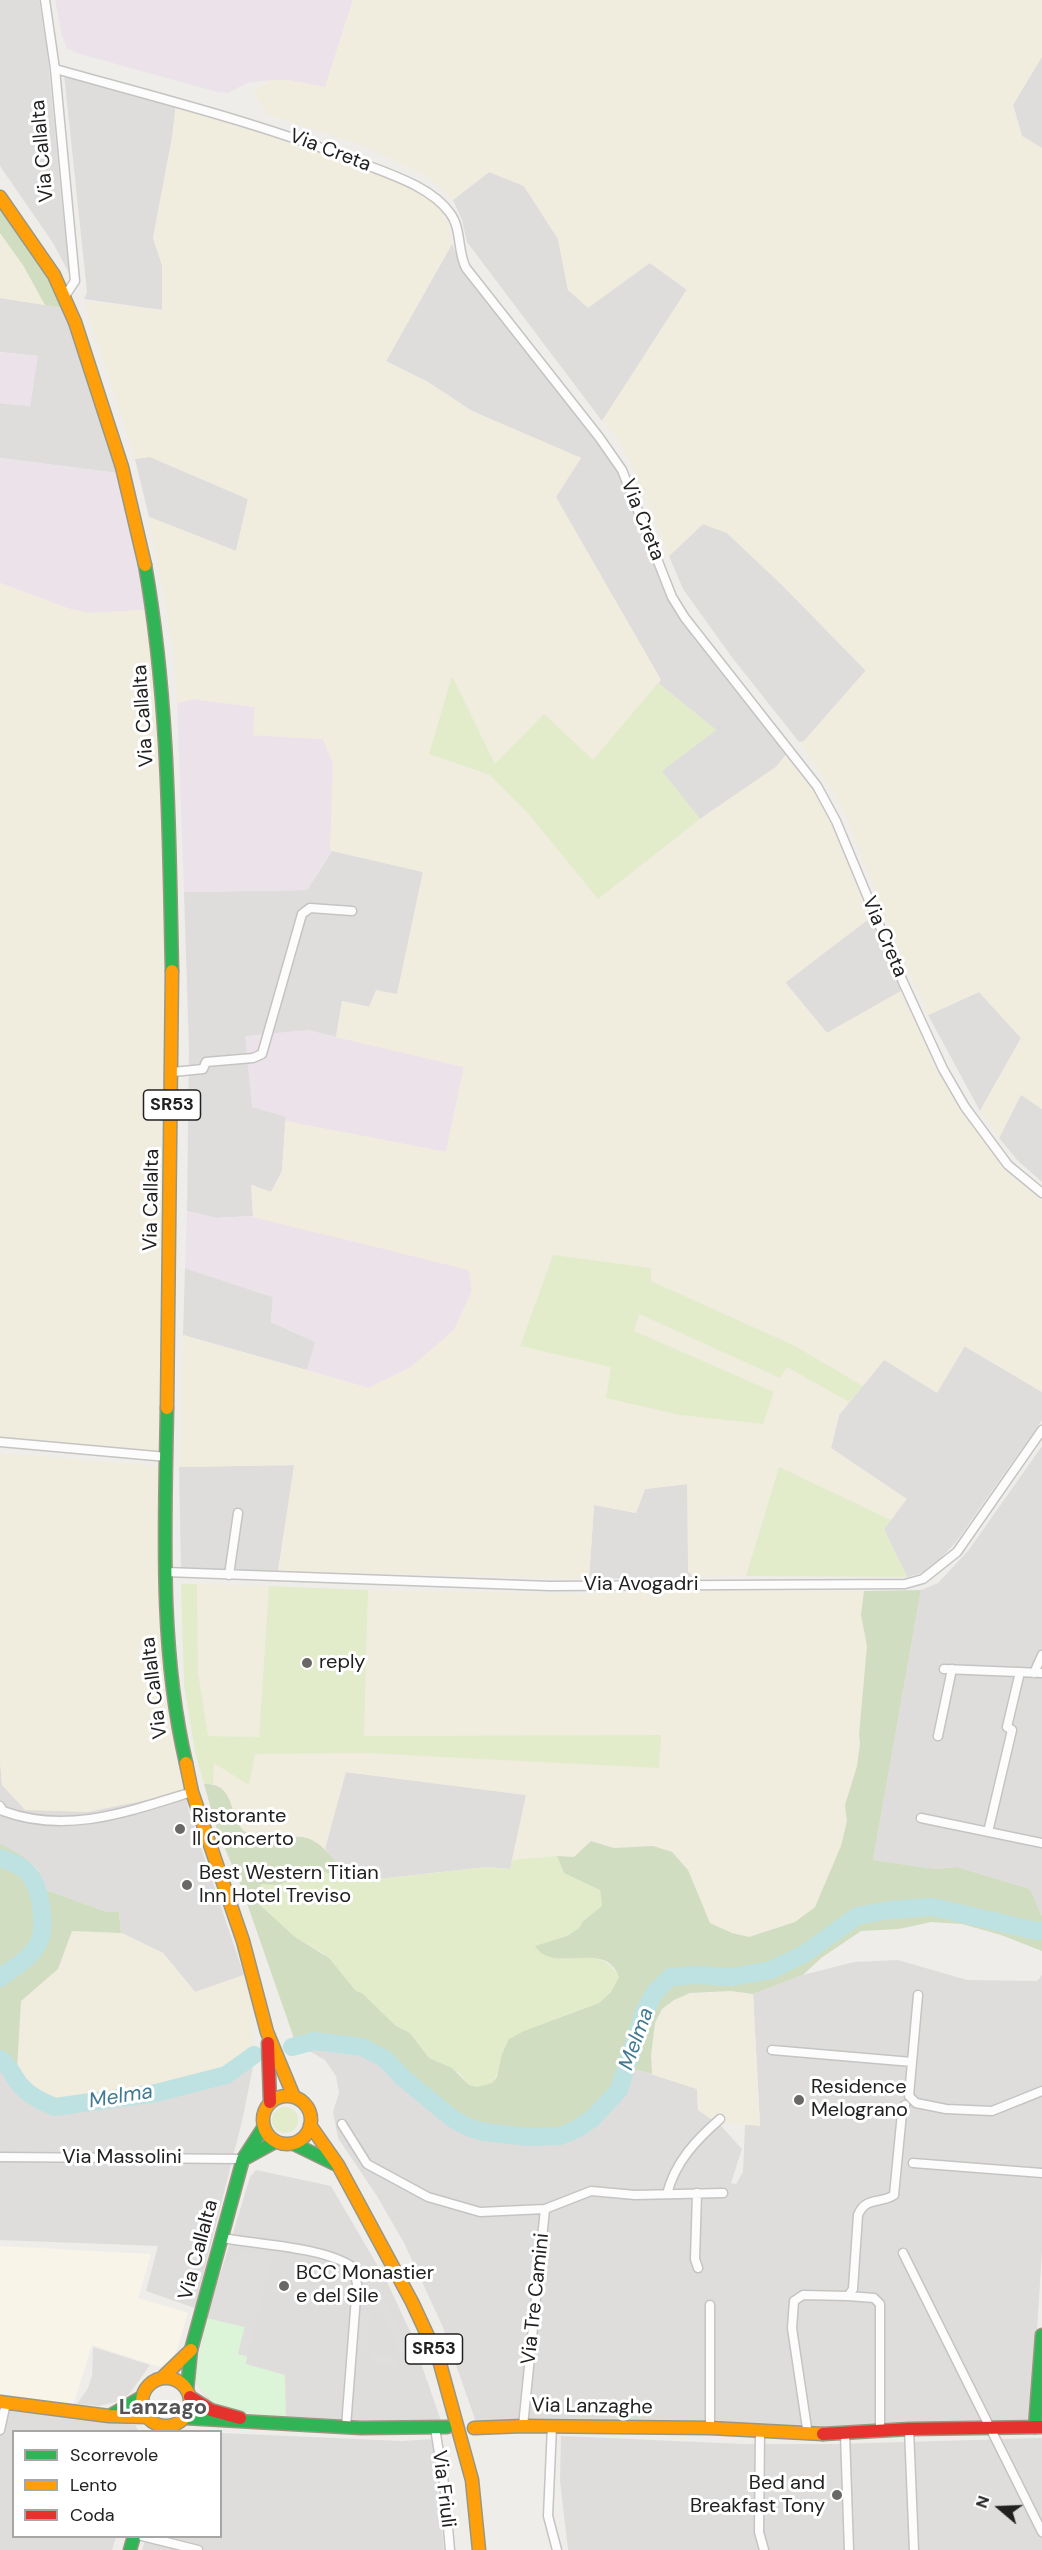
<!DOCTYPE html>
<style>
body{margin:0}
#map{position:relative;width:1042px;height:2550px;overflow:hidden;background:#efedea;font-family:"DM Sans",sans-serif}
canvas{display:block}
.legend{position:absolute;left:12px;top:2430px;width:210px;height:108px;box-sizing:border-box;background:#fff;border:2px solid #a6a6a6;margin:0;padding:8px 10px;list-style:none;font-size:18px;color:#212121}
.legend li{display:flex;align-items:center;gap:12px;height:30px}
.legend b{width:30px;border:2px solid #a6a6a6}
.north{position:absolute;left:970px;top:2478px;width:60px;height:60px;-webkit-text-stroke:4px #fff;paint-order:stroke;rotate:289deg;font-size:16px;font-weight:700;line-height:24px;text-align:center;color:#212121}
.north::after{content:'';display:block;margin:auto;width:21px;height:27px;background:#212121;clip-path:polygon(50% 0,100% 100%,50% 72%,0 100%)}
</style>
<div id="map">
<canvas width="1042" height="2550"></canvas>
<ul class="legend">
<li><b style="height:8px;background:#30b455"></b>Scorrevole</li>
<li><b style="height:8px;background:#ff9f0a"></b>Lento</li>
<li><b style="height:8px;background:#e5322d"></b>Coda</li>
</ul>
<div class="north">N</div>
</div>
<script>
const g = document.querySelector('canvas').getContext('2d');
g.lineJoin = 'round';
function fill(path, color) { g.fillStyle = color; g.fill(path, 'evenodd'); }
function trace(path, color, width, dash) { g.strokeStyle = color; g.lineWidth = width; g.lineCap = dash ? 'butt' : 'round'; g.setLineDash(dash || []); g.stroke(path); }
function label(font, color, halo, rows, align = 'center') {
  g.font = font + ' "DM Sans",sans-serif'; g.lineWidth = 6; g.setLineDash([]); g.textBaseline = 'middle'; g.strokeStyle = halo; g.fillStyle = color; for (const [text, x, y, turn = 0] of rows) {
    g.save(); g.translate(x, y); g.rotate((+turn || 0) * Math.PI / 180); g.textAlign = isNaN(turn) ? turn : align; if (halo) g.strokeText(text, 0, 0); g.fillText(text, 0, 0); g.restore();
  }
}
const residential = new Path2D(`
 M0 0H39L47 50 69 273 53 243 0 166Z
 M1041 56 1042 57V148L1022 136 1013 105Z
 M64 74 176 104 172 138 153 238 162 265V310L84 299 87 292Z
 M489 172 524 186 558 239 568 290 650 263 687 290 602 421 467 242 462 220 453 200Z
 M452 244 457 256 507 322 603 446 619 474 670 596 788 752 776 767 700 819 661 771 716 730 658 683 661 680 555 497 581 458 472 411 428 382 386 361Z
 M0 298 64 308 111 449 117 473 0 458V403L30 406 37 356 0 352Z
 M150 457 248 499 236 551 149 517 135 459Z
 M703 524 727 533 782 585 866 671 804 741 799 742 731 656 683 589 669 556Z
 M332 851 423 872 397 995 370 1007 342 1001 336 1037 307 1030 286 1119 282 1171 271 1192 252 1185 253 1216 216 1218 187 1211 189 1049 184 892 307 890Z
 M870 918 901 991 827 1033 785 982Z
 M979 992 1021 1038 980 1111 928 1015Z
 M1021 1094 1042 1109V1182L1018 1161 999 1138Z
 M185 1268 273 1297 271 1322 316 1342 307 1370 183 1335Z
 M964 1346 1042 1392V1420L956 1542 929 1571 907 1577 884 1529 906 1499 831 1448 839 1415 884 1360Z
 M1042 1446V1916L1030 1889 957 1867 935 1869 873 1860 921 1590 938 1583 968 1551Z
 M295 1465 278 1571 181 1569 179 1467Z
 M688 1484V1571L694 1577 589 1579 594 1505 636 1513 645 1489Z
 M0 1759 2 1785 87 1812 161 1797 184 1790 190 1815 244 1975 195 1992 163 1953 121 1933 119 1912H107L46 1890 37 1869 32 1864 0 1844Z
 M345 1772 527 1795 510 1869 486 1867 352 1882 325 1849Z
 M898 1960 967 1980 1037 1981 1042 1975V2251L1031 2423 837 2430 677 2426 519 2419 476 2422 442 2325 404 2243 377 2196 338 2138 333 2112 339 2093 336 2076 325 2060 311 2052 309 2046 336 2044 369 2053 389 2066 412 2090 456 2125 487 2136 568 2137 584 2129 601 2117 616 2100 630 2073 638 2070 697 2089 698 2110 721 2126 742 2149 731 2183 736 2184 743 2172 745 2125H760L753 1994 803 1975 854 1962Z
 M254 2061 243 2117 195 2308 146 2291 158 2246 0 2240V2062L30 2101 51 2110 59 2111 108 2107 219 2084 230 2079Z
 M256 2170 331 2186 386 2280 410 2331 442 2424 400 2426 286 2418 208 2399 200 2389 195 2380 207 2318 250 2177Z
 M0 2410 135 2425 139 2431 14 2432V2536L116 2537 112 2550H0Z
 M221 2433 401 2441 436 2439 434 2457 444 2550H142L146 2537 220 2536Z
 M561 2436 743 2444H837L1042 2438V2550H568L560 2481Z`);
const industrial = new Path2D(`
 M55 0H353L325 87 287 80H272L247 83 228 93 217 92 76 53 67 48 62 36Z
 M0 352 38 356 30 406 0 403Z
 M0 458 117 473 135 551 146 610 89 613 70 609 0 583Z
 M193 699 255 707 253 735 323 739 333 763 332 851 307 890 184 892 177 703Z
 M307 1030 464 1067 446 1152 285 1121 286 1117 252 1107 245 1036Z
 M187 1211 216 1218 253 1216 469 1270 472 1291 454 1330 411 1367 369 1388 307 1370 315 1342 271 1322 273 1297 185 1268Z`);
const education = new Path2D(`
 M0 2246 151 2254 138 2298 188 2313 176 2352 168 2362 160 2367 92 2345 72 2409 0 2397Z`);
const farmland = new Path2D(`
 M353 0H1042V57L1013 105 1022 136 1042 148V1109L1021 1095 999 1138 980 1111 1021 1038 979 992 928 1015 884 915 847 819 833 791 799 742 804 741 866 670 782 585 727 533 703 524 669 556 633 467 616 437 602 421 687 289 650 263 588 308 568 290 558 239 524 186 489 172 453 200 441 188 421 173 356 143 266 114 253 91 272 80H287L325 87Z
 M176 104 285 133 414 186 439 207 448 223 452 244 386 361 428 382 472 411 581 458 556 497 661 680 593 760 495 764 452 677 429 754 490 775 527 812 598 899 700 819 776 767 788 752 820 798 833 825 870 918 785 983 827 1033 901 991 915 1022 971 1124 1007 1172 1042 1201V1392L965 1346 937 1393 884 1360 863 1386 793 1345 651 1281 553 1255 520 1346 612 1367 606 1398 680 1415 762 1424 774 1392 634 1331 639 1314 780 1378 786 1367 849 1402 839 1415 831 1448 907 1499 891 1520 779 1467 746 1576 697 1577 688 1572 687 1484 645 1489 636 1513 594 1505 589 1579 278 1571 294 1465 179 1467 183 1335 368 1388 411 1367 454 1330 472 1291 469 1270 253 1217 251 1185 271 1192 282 1171 285 1121 446 1152 464 1067 336 1037 342 1001 369 1007 376 990 397 994 423 872 330 850 333 763 323 739 253 735 255 707 193 699 177 703 173 649 149 517 236 551 248 499 150 457 135 459 84 301 162 310V265L153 238 172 138Z
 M0 233 23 265 45 305 0 298Z
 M0 583 70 609 89 613 146 610 152 651 160 762 168 1043 158 1451 0 1438Z
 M0 1453 158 1466 163 1687 175 1756 184 1790 161 1797 87 1812 25 1810 2 1785 0 1759Z
 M197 1584 269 1586 259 1737 207 1736 198 1673Z
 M368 1590 579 1594 684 1591H864L861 1615 867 1646 857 1766 845 1805 847 1821 841 1846 815 1907 795 1922 748 1937 732 1933 710 1923 688 1870 678 1858 645 1846 614 1848 599 1842 585 1846 574 1857 557 1856 512 1860 526 1795 346 1772 325 1849 295 1837 271 1843 242 1830 221 1787 213 1784 214 1762 249 1784 255 1754 365 1753 399 1756 661 1735 364 1736Z
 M72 1931 122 1933 163 1953 195 1992 244 1975 253 2010 254 2061 230 2079 219 2084 108 2107 59 2111 44 2108 30 2101 16 2086 20 2001 58 1969Z
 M731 1991 753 1994 760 2126 716 2122 698 2110 697 2089 652 2074 651 2055 655 2023 662 2009 682 1995Z`);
const grass = new Path2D(`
 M452 676 495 764 544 714 593 760 658 683 716 730 662 771 700 819 598 899 527 812 490 775 429 754Z
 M553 1255 651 1268V1281L793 1345 863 1386 849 1402 787 1367 780 1378 639 1314 634 1331 774 1392 763 1424 680 1415 606 1398 611 1367 520 1346Z
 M779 1467 891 1520 884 1529 907 1577 746 1576Z
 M181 1584H197L198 1673 208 1736 259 1737 269 1586 368 1590 364 1736 661 1735 659 1768 365 1753 255 1754 249 1785 214 1763 213 1784H204L195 1752 184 1685Z
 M557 1856 564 1873 594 1886 600 1890 602 1906 583 1921 579 1928 567 1936 536 1946C544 1950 553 1957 561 1959 569 1961 577 1956 585 1956 598 1956 614 1965 619 1977L611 1992 599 2003 524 2031 500 2062V2069L492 2083 477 2087 469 2085 459 2073 429 2058 410 2033 396 2026 362 1993 356 1991 323 1953 295 1937 260 1905 257 1890 262 1884H277L292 1880 300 1881 321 1871 336 1876 343 1871 353 1882 486 1867 510 1869 512 1860Z
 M272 2120a13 13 0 1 1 26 0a13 13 0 1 1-26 0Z`);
const forest = new Path2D(`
 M0 203 35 254 64 308 45 305 23 265 0 233Z
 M921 1590 873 1860 935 1869 957 1867 1030 1889 1042 1916V1951L1001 1935 962 1924 931 1922 899 1929 861 1931 821 1958 803 1975 753 1994 731 1991 690 1993 674 2000 662 2009 655 2023 651 2055 652 2074 638 2070 630 2073C603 2131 571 2145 509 2139 492 2137 472 2135 456 2125 446 2118 438 2109 428 2101 420 2095 411 2089 403 2082 397 2077 393 2070 387 2065 366 2045 337 2044 310 2046L311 2052 297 2047 241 1886 217 1830 204 1784C240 1783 225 1822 250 1835 260 1839 271 1845 281 1842 286 1841 290 1838 295 1837 316 1834 332 1857 343 1871L336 1876 321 1871 300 1881 292 1880 277 1885 262 1884 257 1890 260 1905 295 1937 329 1958 356 1991 362 1993 396 2026 410 2033 429 2058 452 2068 469 2085 477 2087 492 2083 497 2077 502 2054 509 2039 524 2031 599 2003 611 1992 619 1977C605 1938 554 1976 535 1946L567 1936 579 1928 583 1921 602 1906 600 1890 564 1873 557 1856 574 1857 591 1841 614 1848 653 1846 672 1852 688 1870 710 1923 732 1933 749 1937 795 1922 815 1907 841 1846 847 1821 845 1805 857 1766 860 1743 859 1735 867 1646 861 1615 864 1591Z
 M0 1844C22 1855 40 1865 46 1890L107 1912H119L121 1933 72 1931 58 1969 21 2001 16 2086 0 2062Z`);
const park = new Path2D(`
 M207 2318 245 2327 238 2354 247 2356 246 2364 285 2375 286 2418C252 2412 211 2415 195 2380Z`);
const parking = new Path2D(`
 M248 2252 273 2254 247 2356 238 2354 245 2327 207 2318 220 2273 230 2260 237 2255Z
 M366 2261 408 2350 400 2353 359 2265Z
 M360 2311 370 2312 367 2351 358 2350Z
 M93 2347 150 2365 130 2393 120 2401 99 2406 77 2404 88 2388 92 2376Z
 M372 2354 398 2358 397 2367 371 2363Z`);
const river = new Path2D(`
 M0 1858C9 1861 22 1866 28 1873 41 1887 47 1928 38 1944 30 1959 13 1968 0 1978
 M292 2047 314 2041 362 2047 385 2059 402 2077 453 2119 470 2128 484 2132 529 2137 560 2136 577 2129 593 2118 619 2090 644 2012 655 1992 670 1977 697 1975 731 1977 771 1970 804 1954 857 1916 889 1910 933 1907 1036 1931 1042 1930
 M0 2059C10 2065 13 2077 21 2086 30 2096 42 2102 55 2107L156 2093 226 2075 254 2055`);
const street = new Path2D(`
 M45 0 55 69 75 281 65 296
 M55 69C159 98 264 124 364 164 392 175 431 187 450 213 462 229 457 251 466 268L599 437 622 470 672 597 685 618 817 786 836 821 903 982 943 1069 965 1107 1008 1165 1042 1193
 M173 1072 203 1069 206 1062 253 1058 262 1054 302 914 310 908 352 911
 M0 1442 167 1457
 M166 1572 550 1586 905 1584 923 1579 957 1552 1042 1430
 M229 1575 238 1513
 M944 1669 1042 1673
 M1034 1673 1042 1655
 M938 1736 952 1669
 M0 1806 3 1811C67 1835 130 1811 192 1792
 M921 1818 1042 1843
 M988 1832 1012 1730 1007 1727 1020 1672
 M918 1995 909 2096 916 2103 946 2109 992 2111 1042 2091
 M772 2050 912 2062
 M342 2124 367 2164 428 2197 480 2212 545 2209 591 2191 635 2195 723 2193
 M0 2157 243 2159
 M913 2163 1042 2173
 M697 2193 695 2259 698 2268
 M667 2194C675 2162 696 2140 720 2119
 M223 2238C259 2245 325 2247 354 2268L357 2284 346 2427
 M903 2253 1042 2532
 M848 2296 874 2298 880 2304V2432
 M523 2426 545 2209
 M552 2426 548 2516 557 2550
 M435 2428 444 2484 450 2550
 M710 2428V2305
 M909 2429 914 2550
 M0 2430 6 2403
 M760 2432 759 2532 764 2550
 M845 2434 849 2550
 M808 2435 792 2328 794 2301 803 2295 848 2296 853 2289 858 2215C866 2196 881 2204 894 2195L902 2113 905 2105
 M142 2536 198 2550`);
const fast = new Path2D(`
 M145 565C169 699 169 835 172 971
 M167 1408C165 1526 159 1648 186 1763
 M294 2144 335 2164
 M244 2159 275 2142
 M187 2390 191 2350 243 2159 263 2128
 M113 2414 142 2397
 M185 2418 361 2428 447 2427
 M1035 2427 1042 2335
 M130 2550 134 2536`);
const slow = new Path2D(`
 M0 197 54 275 75 322 122 467 145 565
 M167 1408 172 971
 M186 1763 192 1792 243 1941 267 2032 294 2097
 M263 2120a24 24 0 1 1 48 0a24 24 0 1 1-48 0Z
 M310 2125 338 2165 412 2302 439 2360 472 2480 479 2550
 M142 2402a24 24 0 1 1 48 0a24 24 0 1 1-48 0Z
 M162 2378 191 2350
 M0 2402 109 2416 147 2417
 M474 2428 523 2426 710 2428 823 2434`);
const jam = new Path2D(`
 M268 2043 270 2102
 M190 2397 211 2410 240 2418
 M823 2434 909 2429 1042 2427`);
const markers = [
 [307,1663,6,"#696867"],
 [180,1829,6,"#696867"],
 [187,1885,6,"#696867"],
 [799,2100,6,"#696867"],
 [284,2286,6,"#696867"],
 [837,2495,6,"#696867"]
];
const shields = [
 [172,1105,57],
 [434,2349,57]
];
const shieldNames = [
 ["SR53",172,1105],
 ["SR53",434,2349]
];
const streetNames = [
 ["Via Callalta",43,151,-95],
 ["Via Creta",330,151,21],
 ["Via Creta",642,520,68],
 ["Via Callalta",144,716,-94],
 ["Via Creta",884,937,67],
 ["Via Callalta",152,1200,-89],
 ["Via Avogadri",641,1585],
 ["Via Callalta",155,1688,-97],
 ["Via Massolini",122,2158],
 ["Via Callalta",199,2250,-75],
 ["Via Tre Camini",536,2299,-84],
 ["Via Lanzaghe",592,2407,1],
 ["Via Friuli",443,2489,83]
];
const poiNames = [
 ["reply",319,1663],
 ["Ristorante",192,1817],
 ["Il Concerto",192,1840],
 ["Best Western Titian",199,1874],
 ["Inn Hotel Treviso",199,1897],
 ["Residence",811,2088],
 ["Melograno",811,2111],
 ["BCC Monastier",296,2274],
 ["e del Sile",296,2297],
 ["Bed and",825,2484,"right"],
 ["Breakfast Tony",825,2507,"right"]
];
const waterNames = [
 ["Melma",637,2039,-70],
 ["Melma",121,2097,-9]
];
const quarterNames = [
 ["Lanzago",163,2408]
];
fill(residential, '#dedddc');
fill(industrial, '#ece3ea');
fill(education, '#f8f4e7');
fill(farmland, '#f0ecde');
fill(grass, '#e2ecca');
fill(forest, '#d0ddc0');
fill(park, '#dcf4d7');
fill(parking, '#dfdedd');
trace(river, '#bee2e2', 18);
trace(street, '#c5c4c2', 11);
trace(fast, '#9a9781', 15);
trace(slow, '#9a9781', 15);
trace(jam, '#9a9781', 15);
trace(street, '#fdfcfc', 8);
trace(fast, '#30b455', 12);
trace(slow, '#ff9f0a', 12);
trace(jam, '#e5322d', 12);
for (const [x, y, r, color] of markers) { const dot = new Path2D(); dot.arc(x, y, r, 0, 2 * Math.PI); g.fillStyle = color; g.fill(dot); trace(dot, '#fff', 2); }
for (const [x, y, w] of shields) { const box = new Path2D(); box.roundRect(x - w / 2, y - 15, w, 30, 4.5); g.fillStyle = '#fff'; g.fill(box); trace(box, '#212121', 1.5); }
label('bold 18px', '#212121', null, shieldNames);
label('20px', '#212121', '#fff', streetNames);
label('20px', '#212121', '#fff', poiNames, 'left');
label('italic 21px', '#417a92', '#fff', waterNames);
label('bold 22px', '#545454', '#fff', quarterNames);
</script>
